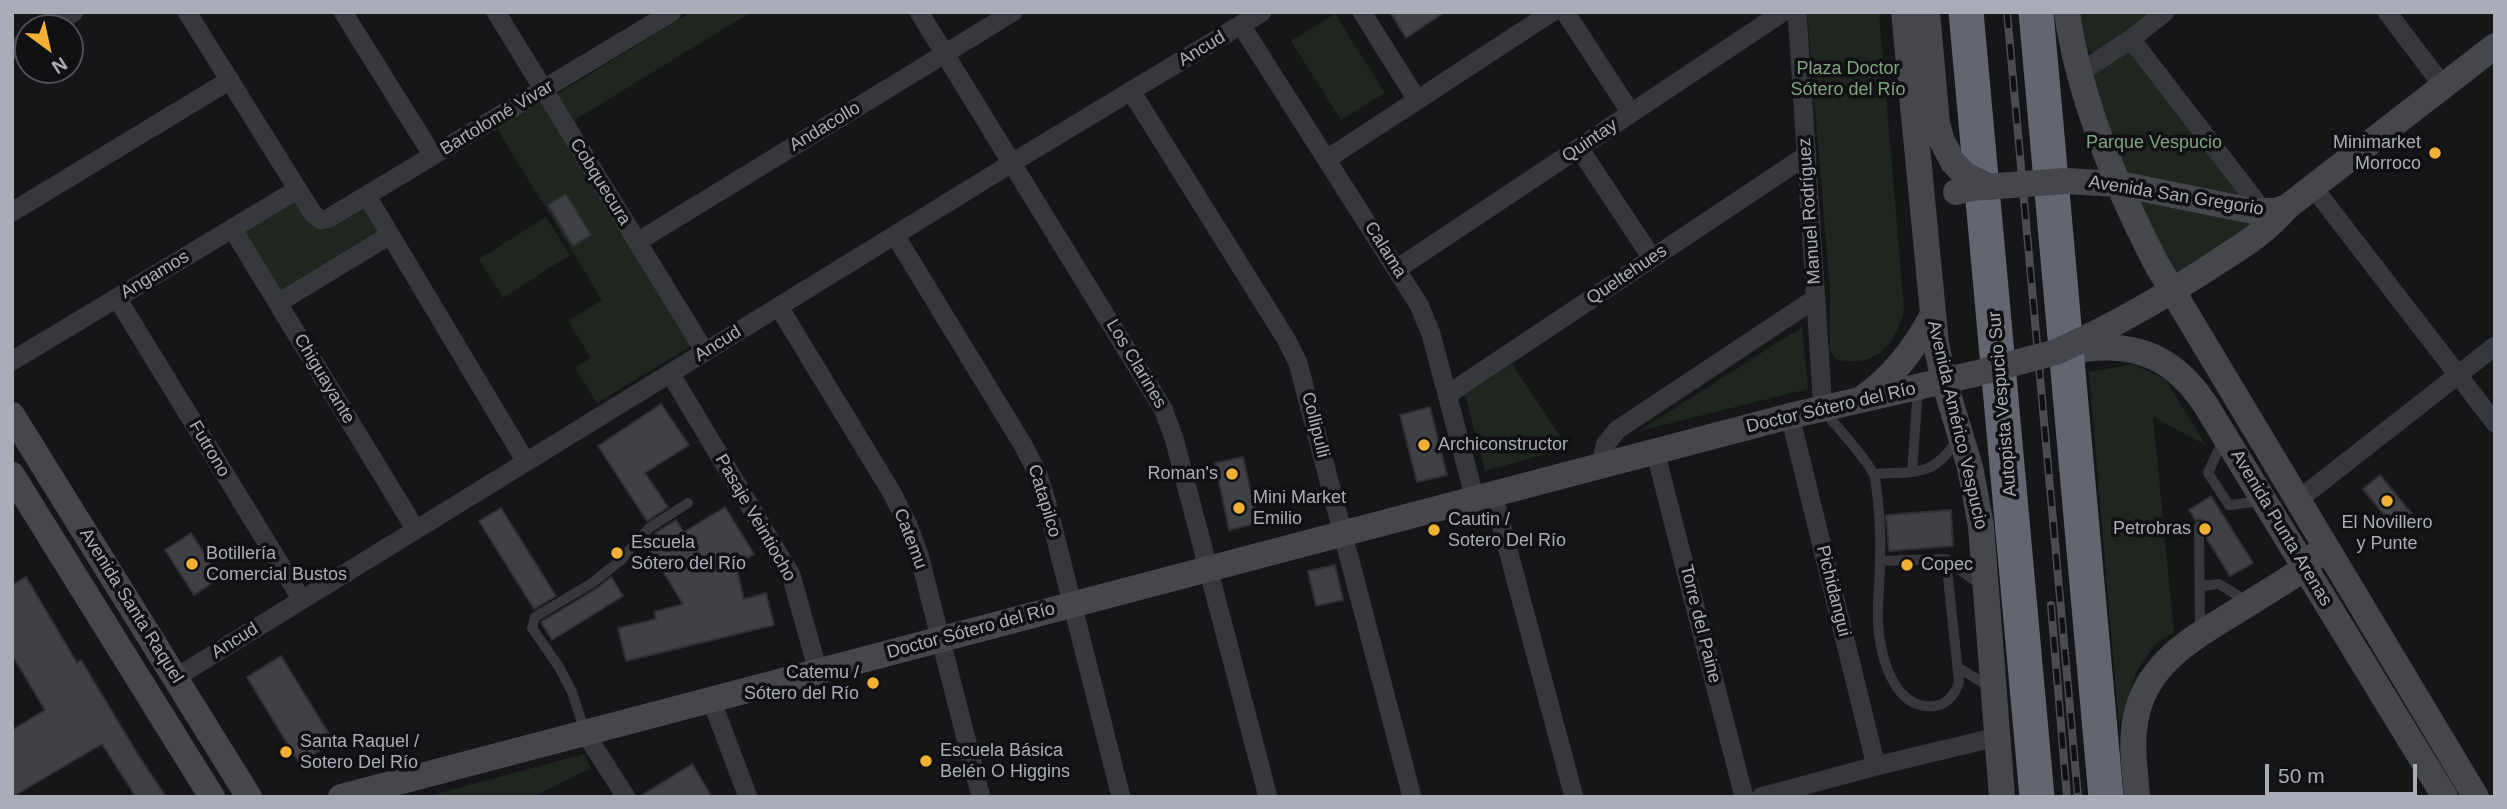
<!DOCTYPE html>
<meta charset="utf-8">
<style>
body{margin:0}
#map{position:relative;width:2507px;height:809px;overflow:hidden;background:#161618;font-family:Helvetica,sans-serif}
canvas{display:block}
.frame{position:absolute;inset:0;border:14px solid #a8adb8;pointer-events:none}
.north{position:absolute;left:14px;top:14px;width:70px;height:70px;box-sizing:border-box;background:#111113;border:2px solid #4d4f55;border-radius:50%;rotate:147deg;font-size:19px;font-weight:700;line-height:28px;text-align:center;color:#a8adb8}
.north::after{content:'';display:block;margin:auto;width:24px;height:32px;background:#f2b134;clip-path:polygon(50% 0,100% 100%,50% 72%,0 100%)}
.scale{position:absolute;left:2265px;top:764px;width:152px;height:32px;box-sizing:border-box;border:4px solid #a8adb8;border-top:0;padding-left:9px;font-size:21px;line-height:24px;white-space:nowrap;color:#a8adb8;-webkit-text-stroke:5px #111113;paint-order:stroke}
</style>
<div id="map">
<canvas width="2507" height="809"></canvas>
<div class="frame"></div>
<div class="north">N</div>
<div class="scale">50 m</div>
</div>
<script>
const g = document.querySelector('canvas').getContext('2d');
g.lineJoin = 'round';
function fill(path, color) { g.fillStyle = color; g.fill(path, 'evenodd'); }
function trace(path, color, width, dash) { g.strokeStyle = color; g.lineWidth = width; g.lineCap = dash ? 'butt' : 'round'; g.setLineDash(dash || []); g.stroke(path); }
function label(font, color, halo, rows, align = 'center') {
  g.font = font + ' Helvetica,sans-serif'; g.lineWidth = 7; g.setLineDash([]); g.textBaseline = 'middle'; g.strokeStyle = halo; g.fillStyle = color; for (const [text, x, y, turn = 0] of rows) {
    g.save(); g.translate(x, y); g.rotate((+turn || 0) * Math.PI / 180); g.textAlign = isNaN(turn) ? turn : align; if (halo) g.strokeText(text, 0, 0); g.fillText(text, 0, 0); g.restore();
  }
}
const green = new Path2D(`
 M691 12H751L570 123 554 96Z
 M1807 12H1879L1904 310C1895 346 1875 369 1835 359L1830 350V290Z
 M2079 12H2153L2095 53 2085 49Z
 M1335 14 1385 93 1341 120 1291 41Z
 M2126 46 2245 196 2126 173 2090 70Z
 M545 94 696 343 597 403 575 368 591 358 568 321 602 300 495 125Z
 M296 197 315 228 324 229 365 205 382 234 278 297 239 232Z
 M2137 199 2260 222 2178 275 2135 201Z
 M546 217 570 255 503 298 479 259Z
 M1802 327 1808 389 1639 431Z
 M1512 364 1568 448 1485 471 1465 395Z
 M2133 364 2165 379 2206 445 2153 417 2174 632 2155 644 2136 673 2119 725 2089 372Z
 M584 754 591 768 533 797H425Z`);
const building = new Path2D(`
 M1390 12H1445L1406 38Z
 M566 194 591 235 573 246 548 205Z
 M661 404 689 445 645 473 668 507 647 521 598 446Z
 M1430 407 1447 475 1417 482 1400 415Z
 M1243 457 1258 523 1229 530 1215 463Z
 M2380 475 2411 513 2394 527 2363 489Z
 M2211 496 2253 563 2230 576 2207 539 2205 522 2200 519 2195 520 2189 510Z
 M725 507 754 554 736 566 744 599 766 593 774 625 626 661 618 628 656 619 654 612 683 604 651 552 663 545 655 533 676 520 684 532Z
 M501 508 556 596 534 609 479 521Z
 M1951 510 1953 546 1889 551 1886 515Z
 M191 533 220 578 194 595 165 550Z
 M1335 565 1343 600 1316 606 1308 571Z
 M26 577 77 663 81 660 137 753 166 797H136L102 744 12 797V730L45 710 12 655V585Z
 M611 577 623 596 552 640 541 622 596 589Z
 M281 656 334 742 299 763 247 677Z
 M692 764 712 797H639Z`);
const service = new Path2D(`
 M1823 410C1833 422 1873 466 1875 478 1879 503 1881 537 1880 563 1880 583 1877 602 1878 622 1879 652 1893 711 1934 706 1948 704 1955 695 1959 682L1946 559
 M2223 440 2208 473 2229 505 2262 501
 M1912 472 1918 388
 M1875 474C1915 471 1933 478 1957 440
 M2199 526 2200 631
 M1880 561 1946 559 1983 587
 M2201 586 2219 584 2248 602
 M1959 668 1988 686
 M585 732 572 692 559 667 532 628 535 617 592 583 621 560 649 528 688 503`);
const minor = new Path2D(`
 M187 12 313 214 321 220 329 218 672 12
 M343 12 433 156
 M496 12 705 352
 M919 12 1163 409 1174 438 1268 797
 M1362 12 1417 100
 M1565 12 1631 113
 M1797 12 1823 410
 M2387 12 2443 86
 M1241 25 1419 305 1431 334 1475 499
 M48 28 74 12
 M2131 39 2264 212
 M12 50 28 41
 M2081 72 2131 39 2165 12
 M1131 91 1286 339 1298 363 1412 797
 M1579 148 1652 258
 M1327 159 1552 12
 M2313 187 2495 423
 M367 196 526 462
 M12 212 230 80
 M232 228 416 530
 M895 235 1023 445 1037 472 1046 500 1121 797
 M637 242 1013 12
 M1397 269 1783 12
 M117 298 302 600
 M278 303 390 235
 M779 307 892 493 908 525 919 555 981 797
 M12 361 298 189
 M670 373 791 575 818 671
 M1447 395 1807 155
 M1790 416 1876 766
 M1655 451 1744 797
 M1601 466 1605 445 1617 430 1816 298
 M1493 494 1574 797
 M2298 500 2495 346
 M175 678 1025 155 1262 12
 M711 699 748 797
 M585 733 626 797
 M1761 797 1876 766 1997 737`);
const secondary = new Path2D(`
 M1904 12 1936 344 1944 381 1970 467 1981 526 2002 797
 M1927 12 1937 124 1942 141 1953 162
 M2067 12C2079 99 2117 188 2157 265L2476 797
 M2065 181 2119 184 2253 211H2276L2287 207
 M2084 339C2131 316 2175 290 2219 261 2244 245 2268 230 2287 207L2495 46
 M2085 349C2138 342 2175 359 2205 404L2445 797
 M1864 397C1894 376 1915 348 1932 316
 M12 415 249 797
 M12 475 212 797
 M341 797 1790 416 1974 374
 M2137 797C2135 772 2131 746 2135 722 2144 666 2188 641 2232 614 2256 599 2281 584 2305 568L2317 554`);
const motorway = new Path2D(`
 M1966 12 2037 797
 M2036 12 2106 797`);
const rail = new Path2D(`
 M2007 12 2078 797
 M2051 605 2067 797`);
const secondaryBridge = new Path2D(`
 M1953 162 1965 175 1990 187
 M1956 192 1971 188 2065 181
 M1974 374 2056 352 2084 339`);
const markers = [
 [2435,153,7,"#f2b134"],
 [1424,445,7,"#f2b134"],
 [1232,474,7,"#f2b134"],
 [2387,501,7,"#f2b134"],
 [1239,508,7,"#f2b134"],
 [2205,529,7,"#f2b134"],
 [1434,530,7,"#f2b134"],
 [617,553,7,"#f2b134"],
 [192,564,7,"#f2b134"],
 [1907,565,7,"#f2b134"],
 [873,683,7,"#f2b134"],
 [286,752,7,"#f2b134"],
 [926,761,7,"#f2b134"]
];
const streetNames = [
 ["Ancud",1202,49,-31],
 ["Bartolomé Vivar",497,118,-31],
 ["Andacollo",825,127,-31],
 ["Quintay",1590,141,-34],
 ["Cobquecura",600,182,58],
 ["Avenida San Gregorio",2176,196,9],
 ["Manuel Rodríguez",1810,211,-94],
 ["Calama",1385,250,58],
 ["Angamos",155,275,-31],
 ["Queltehues",1627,275,-34],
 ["Ancud",718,344,-32],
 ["Los Clarines",1136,364,59],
 ["Chiguayante",324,379,59],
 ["Autopista Vespucio Sur",2003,404,-95],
 ["Doctor Sótero del Río",1831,408,-13],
 ["Collipulli",1315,425,76],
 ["Avenida Américo Vespucio",1957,425,77],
 ["Futrono",209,449,59],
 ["Catapilco",1044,501,73],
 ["Pasaje Veintiocho",755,518,60],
 ["Avenida Punta Arenas",2281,528,59],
 ["Catemu",910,539,69],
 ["Pichidangui",1833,591,76],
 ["Avenida Santa Raquel",131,606,58],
 ["Torre del Paine",1700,624,76],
 ["Doctor Sótero del Río",971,631,-15],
 ["Ancud",235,641,-32]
];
const parkNames = [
 ["Plaza Doctor",1848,69],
 ["Sótero del Río",1848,90],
 ["Parque Vespucio",2154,143]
];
const poiNames = [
 ["Minimarket",2421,143,"right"],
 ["Morroco",2421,164,"right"],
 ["Archiconstructor",1438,445],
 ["Roman's",1218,474,"right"],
 ["Mini Market",1253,498],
 ["Emilio",1253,519],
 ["Cautin /",1448,520],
 ["Sotero Del Río",1448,541],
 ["El Novillero",2387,523,"center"],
 ["y Punte",2387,544,"center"],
 ["Petrobras",2191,529,"right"],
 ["Escuela",631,543],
 ["Sótero del Río",631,564],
 ["Botillería",206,554],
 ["Comercial Bustos",206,575],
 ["Copec",1921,565],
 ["Catemu /",859,673,"right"],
 ["Sótero del Río",859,694,"right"],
 ["Santa Raquel /",300,742],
 ["Sotero Del Río",300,763],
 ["Escuela Básica",940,751],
 ["Belén O Higgins",940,772]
];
fill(green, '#1e261f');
fill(building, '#404145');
trace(building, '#303034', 2);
trace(service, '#37383d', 10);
trace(minor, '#37383d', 19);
trace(secondary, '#45474d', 26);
trace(motorway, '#63666e', 35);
trace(rail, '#4a4c52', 8);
trace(rail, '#111113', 5, [16]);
trace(secondaryBridge, '#45474d', 26);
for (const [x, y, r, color] of markers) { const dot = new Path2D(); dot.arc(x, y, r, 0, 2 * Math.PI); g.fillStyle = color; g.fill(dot); trace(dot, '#111113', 2.5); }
label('18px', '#a8adb8', '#111113', streetNames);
label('18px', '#7fa381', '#111113', parkNames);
label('18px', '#a8adb8', '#111113', poiNames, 'left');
</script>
